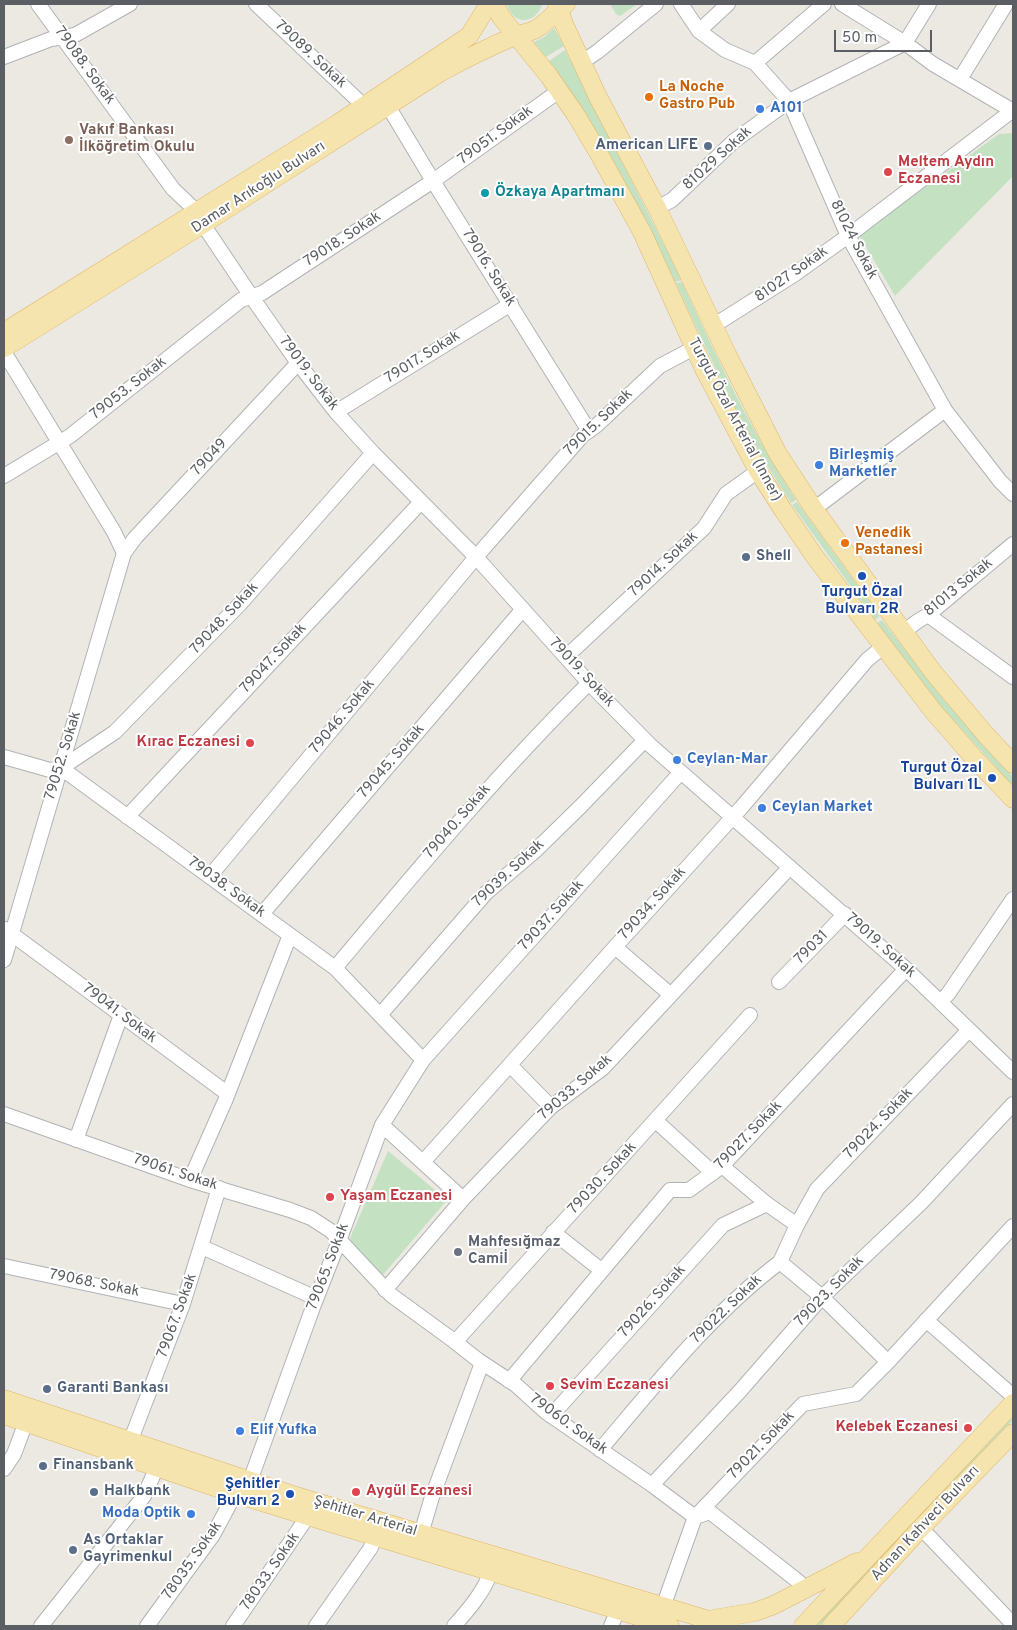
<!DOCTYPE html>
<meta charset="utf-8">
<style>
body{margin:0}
#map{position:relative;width:1017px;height:1630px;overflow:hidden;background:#ece9e3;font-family:Overpass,sans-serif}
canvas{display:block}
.frame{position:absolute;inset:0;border:5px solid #5b5e62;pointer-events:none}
.scale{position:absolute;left:834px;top:30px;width:98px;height:22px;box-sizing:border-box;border:2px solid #5b5e62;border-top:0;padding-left:6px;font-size:15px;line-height:18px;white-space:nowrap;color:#5b5e62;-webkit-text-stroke:4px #fff;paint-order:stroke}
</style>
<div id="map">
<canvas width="1017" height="1630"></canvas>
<div class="frame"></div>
<div class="scale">50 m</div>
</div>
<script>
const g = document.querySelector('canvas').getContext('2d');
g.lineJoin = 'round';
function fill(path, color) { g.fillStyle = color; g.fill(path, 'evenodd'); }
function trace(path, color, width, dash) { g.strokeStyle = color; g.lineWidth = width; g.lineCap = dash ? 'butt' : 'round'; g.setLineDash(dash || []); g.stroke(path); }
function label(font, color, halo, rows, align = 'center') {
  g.font = font + ' Overpass,sans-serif'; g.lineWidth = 4; g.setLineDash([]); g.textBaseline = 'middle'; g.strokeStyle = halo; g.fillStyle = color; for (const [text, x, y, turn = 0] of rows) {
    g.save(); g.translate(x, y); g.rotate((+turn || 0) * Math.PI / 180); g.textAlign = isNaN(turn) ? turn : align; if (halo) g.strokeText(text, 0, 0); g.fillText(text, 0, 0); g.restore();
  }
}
const green = new Path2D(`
 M507 4H542V5C535 25 512 25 507 4Z
 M610 4H637L620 16 616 14Z
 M554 28 564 46 546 57 534 42 544 37Z
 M565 50 682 280 675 282C638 205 600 130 549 61Z
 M1013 133V176L895 296 859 235 999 134Z
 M682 282C716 356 751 431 796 500L791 503C745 434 710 358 676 283Z
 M797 502 880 616 875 620 792 505Z
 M882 620 943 699 1013 777V786L938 703 877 623Z
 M388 1151 447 1200 381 1277 347 1245Z
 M1013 1415V1420L820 1626H813Z`);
const minor = new Path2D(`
 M38 4 173 189 190 205 251 296 298 363 336 412 373 453 476 557 589 683 650 745 906 969 1013 1072
 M256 4 364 106
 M681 4 699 31 725 50 755 63 789 101 848 236 945 410 1000 481 1013 494
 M842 4 905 43 933 64 1013 111
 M699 31 728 4
 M905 43 929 4
 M4 57 51 39 75 35 130 4
 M582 62 597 52 656 4
 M755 63 824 4
 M960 79 1006 4
 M388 106 433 181 589 431
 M657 208 672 200 734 141 789 101 905 43
 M713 326 795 274 848 236 1013 110
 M4 352 114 532 124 553
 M336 412 511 304
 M4 476 70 436 241 300 262 293 433 181 559 91
 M814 509 945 410
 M928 615 1013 677
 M903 632 918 621 928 615 1013 544
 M566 657 704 528 726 494 758 471
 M4 757 50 770 61 768 335 968 423 1060
 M61 768 115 732 240 604 373 453
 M127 817 421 502
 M210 876 476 557 583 435 597 425 660 366 694 348
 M262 914 523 609
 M5 929 228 1094
 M615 947 671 995
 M4 960 124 553 135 538 298 363
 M335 968C417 870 498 773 589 683
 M779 982 845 914
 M941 1001 948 994 1013 899
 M380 1015 486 893 535 851 581 806 645 740
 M510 1065 551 1107
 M4 1114 190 1180 290 1210 311 1218 331 1231 391 1295 450 1338 478 1360 516 1385 547 1413 652 1485 695 1517 710 1512 799 1582 804 1589
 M656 1121 713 1173
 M382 1125 463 1199
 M76 1140 121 1015
 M423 1162 615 947 741 808 867 660 884 646
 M722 1166 767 1204 797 1225
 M190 1180 225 1101 290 935
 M553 1232 601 1270
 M202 1247 316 1298
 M780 1262 797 1225 817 1189 969 1030
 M4 1266 183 1304
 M385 1290 463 1199 551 1107 603 1068 790 867
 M926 1320 1013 1396
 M455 1342 750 1015
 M509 1381 670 1190H689L722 1166 906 969
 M551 1416 723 1225 767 1204
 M130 1442 183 1304 219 1188
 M600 1450C656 1384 711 1314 780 1262L822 1297 888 1362
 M4 1469 14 1454 26 1422
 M250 1481 313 1307 339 1241 382 1125 423 1060 681 772
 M652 1485 740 1391 822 1297 921 1203 1013 1104
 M921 1528 1010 1621 1012 1626
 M421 1534 432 1497 482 1363
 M663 1607 695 1517 803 1404 856 1394 888 1362 1013 1226
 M41 1626 144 1496 157 1467
 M147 1626 213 1535 235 1494
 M233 1626 308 1516
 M316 1626 370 1549 376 1537
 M454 1626C469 1609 483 1593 491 1572
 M611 1626 618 1610`);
const major = new Path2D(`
 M495 4 501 17 549 76 576 115 599 154 642 232 705 371 758 471 783 510 815 557 933 711 974 758 1013 799
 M557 4 564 24 598 97 657 208 728 356 778 454 814 509 933 672 986 735 1013 764
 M4 332 337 124 469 36 489 4
 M4 348 203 224 441 72C465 59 489 47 515 36 522 33 529 33 536 29 548 22 555 11 566 4
 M4 1399 290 1494 729 1626
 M4 1415 235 1494 670 1626
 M713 1619 755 1612 774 1605 857 1562
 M803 1626 1013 1403
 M831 1626 921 1528 1013 1433`);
const markers = [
 [649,97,5,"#e8710a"],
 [760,109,5,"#3f7fe0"],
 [69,140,5,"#8d6e63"],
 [708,146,5,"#5c6f8a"],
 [888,172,5,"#e0444e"],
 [485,193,5,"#0f9aa8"],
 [819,465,5,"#3f7fe0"],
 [845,543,5,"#e8710a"],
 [746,557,5,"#5c6f8a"],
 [862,576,5,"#1a4fb4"],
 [250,743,5,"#e0444e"],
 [677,760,5,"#3f7fe0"],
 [992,778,5,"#1a4fb4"],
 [762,808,5,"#3f7fe0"],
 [330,1197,5,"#e0444e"],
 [458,1252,5,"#6b7280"],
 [550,1386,5,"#e0444e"],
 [47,1389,5,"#5c6f8a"],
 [968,1428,5,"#e0444e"],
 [240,1431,5,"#3f7fe0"],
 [43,1466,5,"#5c6f8a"],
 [94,1492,5,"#5c6f8a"],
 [356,1492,5,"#e0444e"],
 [290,1494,5,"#1a4fb4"],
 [191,1514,5,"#3f7fe0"],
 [73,1550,5,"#5c6f8a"]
];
const streetNames = [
 ["79089. Sokak",310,55,43],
 ["79088. Sokak",84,66,54],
 ["79051. Sokak",496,136,-36],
 ["81029 Sokak",718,159,-42],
 ["Damar Arıkoğlu Bulvarı",259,188,-33],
 ["79018. Sokak",343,240,-33],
 ["81024 Sokak",853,240,63],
 ["79016. Sokak",488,268,58],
 ["81027 Sokak",792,275,-35],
 ["79017. Sokak",423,358,-32],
 ["79019. Sokak",308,374,53],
 ["79053. Sokak",129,389,-38],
 ["Turgut Özal Arterial (Inner)",734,420,62],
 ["79015. Sokak",599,423,-44],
 ["79049",210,458,-47],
 ["79014. Sokak",664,565,-43],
 ["81013 Sokak",959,588,-39],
 ["79048. Sokak",225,619,-47],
 ["79047. Sokak",274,659,-47],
 ["79019. Sokak",581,673,47],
 ["79046. Sokak",343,717,-50],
 ["79052. Sokak",64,756,-73],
 ["79045. Sokak",392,762,-49],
 ["79040. Sokak",458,822,-49],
 ["79039. Sokak",509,874,-43],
 ["79038. Sokak",226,888,36],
 ["79034. Sokak",653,904,-48],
 ["79037. Sokak",552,916,-48],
 ["79019. Sokak",880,946,42],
 ["79031",812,948,-45],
 ["79041. Sokak",119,1014,37],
 ["79033. Sokak",576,1088,-41],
 ["79024. Sokak",879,1124,-46],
 ["79027. Sokak",749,1136,-46],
 ["79061. Sokak",175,1173,18],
 ["79030. Sokak",603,1179,-47],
 ["79065. Sokak",329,1267,-69],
 ["79068. Sokak",94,1284,11],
 ["79023. Sokak",830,1292,-46],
 ["79026. Sokak",653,1302,-48],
 ["79022. Sokak",727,1310,-44],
 ["79067. Sokak",178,1316,-70],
 ["79060. Sokak",568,1425,36],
 ["79021. Sokak",762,1446,-46],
 ["Şehitler Arterial",365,1517,17],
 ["Adnan Kahveci Bulvarı",926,1524,-47],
 ["78035. Sokak",193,1561,-55],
 ["78033. Sokak",271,1572,-55]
];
const foodNames = [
 ["La Noche",659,88],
 ["Gastro Pub",659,105],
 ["Venedik",855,534],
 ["Pastanesi",855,551]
];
const shopNames = [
 ["A101",770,109],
 ["Birleşmiş",829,456],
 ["Marketler",829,473],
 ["Ceylan-Mar",687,760],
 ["Ceylan Market",772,808],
 ["Elif Yufka",250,1431],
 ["Moda Optik",181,1514,"right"]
];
const educationNames = [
 ["Vakıf Bankası",79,131],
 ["İlköğretim Okulu",79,148]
];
const serviceNames = [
 ["American LIFE",698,146,"right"],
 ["Shell",756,557],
 ["Garanti Bankası",57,1389],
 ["Finansbank",53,1466],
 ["Halkbank",104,1492],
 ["As Ortaklar",83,1541],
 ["Gayrimenkul",83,1558]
];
const healthNames = [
 ["Meltem Aydın",898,163],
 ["Eczanesi",898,180],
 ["Kırac Eczanesi",240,743,"right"],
 ["Yaşam Eczanesi",340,1197],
 ["Sevim Eczanesi",560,1386],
 ["Kelebek Eczanesi",958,1428,"right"],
 ["Aygül Eczanesi",366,1492]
];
const cultureNames = [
 ["Özkaya Apartmanı",495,193]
];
const transitNames = [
 ["Turgut Özal",862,593,"center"],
 ["Bulvarı 2R",862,610,"center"],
 ["Turgut Özal",982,769],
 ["Bulvarı 1L",982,786],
 ["Şehitler",280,1485],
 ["Bulvarı 2",280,1502]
];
const worshipNames = [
 ["Mahfesığmaz",468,1243],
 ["Camiİ",468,1260]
];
fill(green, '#c4e1c2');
trace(minor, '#b0b3b6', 16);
trace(major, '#e0b667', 19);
trace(minor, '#fff', 14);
trace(major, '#f5e4ae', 18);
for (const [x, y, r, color] of markers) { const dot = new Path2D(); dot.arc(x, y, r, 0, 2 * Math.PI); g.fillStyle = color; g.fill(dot); trace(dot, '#fff', 2); }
label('15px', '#5b5e62', '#fff', streetNames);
label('bold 15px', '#c56008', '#fff', foodNames, 'left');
label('bold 15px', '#366cbe', '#fff', shopNames, 'left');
label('bold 15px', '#785e54', '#fff', educationNames, 'left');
label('bold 15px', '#4e5e75', '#fff', serviceNames, 'left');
label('bold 15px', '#be3a42', '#fff', healthNames, 'left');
label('bold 15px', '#0d838f', '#fff', cultureNames, 'left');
label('bold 15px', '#164399', '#fff', transitNames, 'right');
label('bold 15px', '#5b616d', '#fff', worshipNames, 'left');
</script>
